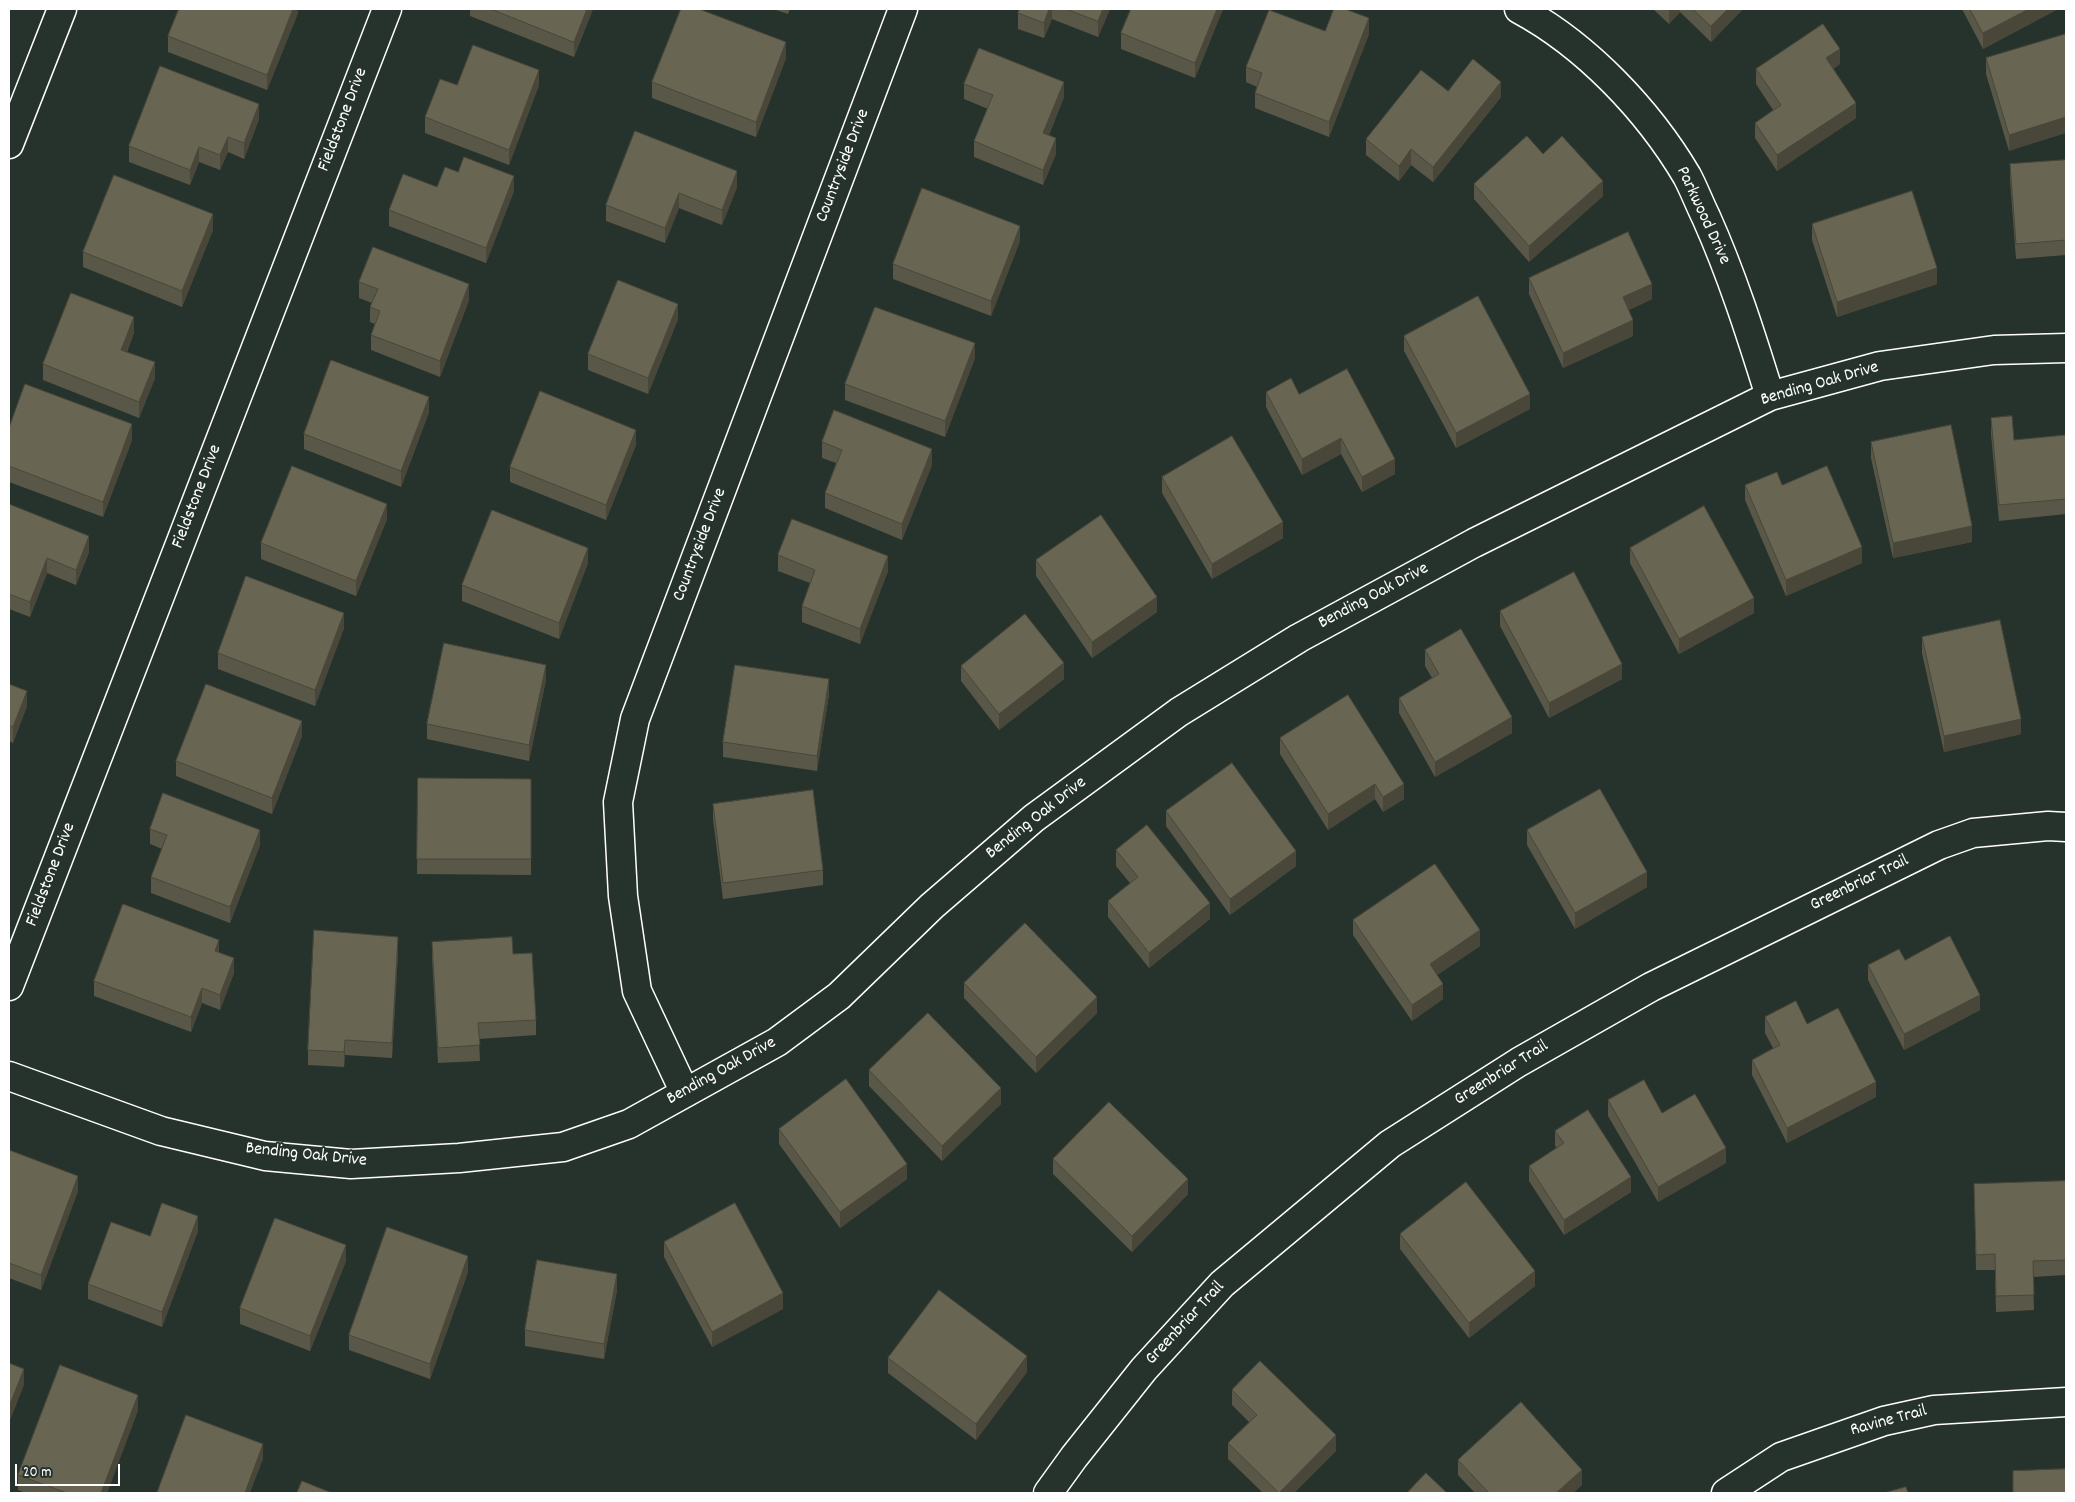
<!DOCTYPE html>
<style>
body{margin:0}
#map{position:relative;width:2075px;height:1502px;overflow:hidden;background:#26332d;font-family:Dekko,sans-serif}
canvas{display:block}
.frame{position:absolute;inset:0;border:10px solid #fff;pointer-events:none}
.scale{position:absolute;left:15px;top:1464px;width:105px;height:22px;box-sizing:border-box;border:2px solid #fff;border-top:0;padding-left:6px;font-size:15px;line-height:18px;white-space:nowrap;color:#fff;-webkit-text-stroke:4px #26332d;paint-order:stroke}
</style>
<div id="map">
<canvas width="2075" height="1502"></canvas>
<div class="frame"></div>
<div class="scale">20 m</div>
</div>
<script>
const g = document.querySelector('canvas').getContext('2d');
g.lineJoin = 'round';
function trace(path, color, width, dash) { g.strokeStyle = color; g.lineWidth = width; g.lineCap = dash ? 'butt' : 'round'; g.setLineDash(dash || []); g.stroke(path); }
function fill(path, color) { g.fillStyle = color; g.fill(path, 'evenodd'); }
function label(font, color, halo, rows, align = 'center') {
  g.font = font + ' Dekko,sans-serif'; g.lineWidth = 4; g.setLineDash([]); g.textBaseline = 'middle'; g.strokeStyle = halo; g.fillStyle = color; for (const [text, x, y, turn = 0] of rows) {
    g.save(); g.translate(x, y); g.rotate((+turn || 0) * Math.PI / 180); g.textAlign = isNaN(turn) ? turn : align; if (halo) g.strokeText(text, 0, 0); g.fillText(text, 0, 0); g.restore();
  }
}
const minor = new Path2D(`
 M1519 9C1586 45 1648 110 1687 176 1694 189 1699 203 1706 217 1732 275 1751 335 1770 396
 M9 986 387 9
 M9 1076 161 1131 265 1156 351 1164 459 1158 563 1147 629 1124 777 1042 839 996 932 906 1034 818 1179 712 1299 638 1474 543 1770 396 1880 366 1994 350 2066 348
 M685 1093 637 991 623 896 618 802 635 719 903 9
 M1048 1493 1074 1457 1144 1369 1222 1284 1390 1144 1519 1062 1651 987 1939 845 1973 833 2048 826 2066 827
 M1726 1493 1781 1457 1884 1421 1934 1410 2066 1402`);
const secondary = new Path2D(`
 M9 144 62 9`);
const wall = new Path2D(`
 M298 9V13L267 90 168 52V36Z
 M470 9H593L574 57 470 16Z
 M773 9H790L788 14Z
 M1020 9H1110L1098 37 1052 19 1044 38 1018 29V13Z
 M1223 9 1195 78 1121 49V33Z
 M1653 9H1743L1711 42 1680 12 1669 24Z
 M1962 9H2058L1983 49Z
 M1325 31 1369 34 1329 137 1255 108V93L1257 87 1246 82V67Z
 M2066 34 2009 151 1986 74V58Z
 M786 58 756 137 652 98V82Z
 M1840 64 1833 69 1856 118 1777 171 1755 138V123L1773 110 1756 84V69Z
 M964 84 1064 97 1049 135 1056 154 1043 185 974 157V141L988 109 964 99Z
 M457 85H539L509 165 425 133V117Z
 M1448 91 1501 97 1433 182 1411 165 1399 181 1366 155V139Z
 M259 119 244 159 228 152 220 170 199 162 190 185 129 162V146Z
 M2066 160V255L2016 259 2010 180V164Z
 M737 171V187L722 225 679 208 665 243 606 221V205Z
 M1474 184 1603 196 1529 262 1474 199Z
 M437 187 514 191 486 263 389 226V210Z
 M1812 224 1937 284 1837 317 1812 240Z
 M213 230 182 307 83 267V252Z
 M1020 241 991 316 893 279V264Z
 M1529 278 1652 299 1629 310 1633 336 1563 368 1529 294Z
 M359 282 469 300 440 377 371 350V335L375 324 370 322V307L372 303 359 298Z
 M678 319 648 394 588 370V354Z
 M134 333 127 352 155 378 139 418 43 380V364Z
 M1404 336 1530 409 1456 448 1404 351Z
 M975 358 945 437 845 400V384Z
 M1266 392 1299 394 1395 474 1362 492 1341 454 1302 475 1266 407Z
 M429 412 401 487 304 449V434Z
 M1991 418 2014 440 2066 435V514L1999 521 1991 434Z
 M9 428 132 440 103 517 9 482Z
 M822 442 932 465 902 540 825 508V493L836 463 822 458Z
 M1871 442 1972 542 1893 558 1871 458Z
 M636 445 606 520 510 482V467Z
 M1162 477 1283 538 1212 579 1162 493Z
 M1745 485H1782L1862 563 1786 596 1745 500Z
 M9 504 89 552 76 585 47 573 30 617 9 609Z
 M387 519 356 596 261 559V543Z
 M1630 548 1754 613 1679 654 1630 563Z
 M778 555 888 571 860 644 802 622V606L810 583 778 571Z
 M1036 560 1157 612 1092 658 1036 576Z
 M588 563 559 639 462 601V585Z
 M1500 611 1622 679 1549 718 1500 626Z
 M344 628 315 706 218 669V653Z
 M1922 637 2021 734 1944 752 1922 653Z
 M1425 650 1512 733 1435 777 1399 713V698L1432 678 1425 666Z
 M961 666 1064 679 999 730 961 681Z
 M546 680 529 761 427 739V724Z
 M9 684 27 706 13 743 9 741Z
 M829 694 817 771 723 757V742Z
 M1348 695 1404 799 1383 812 1375 799 1328 830 1280 754V738Z
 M302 736 272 814 176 776V761Z
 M418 778 531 779V875L417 874Z
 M713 804 823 870V885L723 899 713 819Z
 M1166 811 1296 866 1230 915 1166 826Z
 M150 829 260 845 230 923 151 893V877L162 849 150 844Z
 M1527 830 1647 887 1575 929 1527 845Z
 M1116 850 1210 919 1149 968 1108 917V901L1130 883 1116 866Z
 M1353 920 1480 946 1437 975 1443 999 1412 1021 1353 935Z
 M432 942 513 954 536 1020V1035L479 1039 480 1061 438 1063 432 958Z
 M398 952 392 1058 345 1055 344 1067 308 1065V1050Z
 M1905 960 1980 1010 1904 1050 1868 980V965Z
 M234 973 220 1010 202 1003 191 1032 94 996V981Z
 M964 983 1097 1013 1036 1073 964 998Z
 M1765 1017 1807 1024 1876 1097 1787 1143 1752 1075V1060L1773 1048 1765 1033Z
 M869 1070 1001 1104 942 1161 869 1086Z
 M1608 1100 1662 1113 1726 1163 1658 1202 1608 1116Z
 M779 1129 907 1179 840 1228 779 1144Z
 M1555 1131 1631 1192 1564 1235 1529 1181V1166L1557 1148 1555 1146Z
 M9 1150 78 1191 41 1290 9 1278Z
 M1053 1159 1188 1194 1132 1252 1053 1174Z
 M2066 1181V1275L2033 1277 2034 1310 1996 1312 1995 1270H1976L1974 1184Z
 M198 1231 162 1327 88 1299V1284Z
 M1400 1234 1535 1286 1469 1338 1400 1249Z
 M664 1242 783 1309 712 1347 664 1257Z
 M346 1261 310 1351 240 1324V1308Z
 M468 1272 430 1379 349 1350V1335Z
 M617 1290 604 1359 525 1346V1330Z
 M888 1358 1027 1372 976 1440 888 1373Z
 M1232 1390 1336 1451 1294 1493H1263L1228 1459V1443L1249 1422 1232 1405Z
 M138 1410 107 1493H26L18 1490V1475Z
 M1458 1460 1582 1485 1573 1493H1475L1458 1475Z`);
const shadedWall = new Path2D(`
 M293 9H298V13L267 90V75Z
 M587 9H593L574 57V42Z
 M1049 9H1052V19L1044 38V23Z
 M1103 9H1110L1098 37V21Z
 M1217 9H1223L1195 78V63Z
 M1669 9H1680V12L1669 24Z
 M1728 9H1743L1711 42V26Z
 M2029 9H2058L1983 49V33Z
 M1369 18V34L1329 137V122Z
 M786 42V58L756 137V122Z
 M1840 49V64L1826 73V58Z
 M539 70V85L509 165V150Z
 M1064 82V97L1043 149V133Z
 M1501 82V97L1433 182V167Z
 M1856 103V118L1777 171V155Z
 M259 104V119L244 159V143Z
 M2066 117V133L2009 151V135Z
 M228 137V152L220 170V155Z
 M1056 138V154L1043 185V170Z
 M199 147V162L190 185V170Z
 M1411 149V165L1399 181V166Z
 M737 171V187L722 225V210Z
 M514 176V191L486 263V248Z
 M1603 181V196L1529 262V246Z
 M679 193V208L665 243V228Z
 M213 214V230L182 307V291Z
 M1020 226V241L991 316V301Z
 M1937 268V284L1837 317V302Z
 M469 284V300L440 377V361Z
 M1652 284V299L1623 313V297Z
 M678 304V319L648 394V378Z
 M134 317V333L121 365V350Z
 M1633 320V336L1563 368V353Z
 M975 343V358L945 437V421Z
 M155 362V378L139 418V402Z
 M1530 394V409L1456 448V433Z
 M429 397V412L401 487V471Z
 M132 424V440L103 517V502Z
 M636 430V445L606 520V505Z
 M1341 438V454L1302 475V459Z
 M932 449V465L902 540V524Z
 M1395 459V474L1362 492V477Z
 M387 504V519L356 596V581Z
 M1283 522V538L1212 579V564Z
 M1972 526V542L1893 558V543Z
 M89 536V552L76 585V570Z
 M1862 547V563L1786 596V580Z
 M588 548V563L559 639V623Z
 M888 556V571L860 644V629Z
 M47 558V573L30 617V602Z
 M1157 597V612L1092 658V642Z
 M1754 598V613L1679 654V639Z
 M344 613V628L315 706V690Z
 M1064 663V679L999 730V714Z
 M1622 664V679L1549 718V703Z
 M546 665V680L529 761V745Z
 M829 679V694L817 771V756Z
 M27 691V706L13 743V727Z
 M1512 717V733L1435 777V762Z
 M2021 719V734L1944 752V736Z
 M302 721V736L272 814V798Z
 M1375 784V799L1328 830V814Z
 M1404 784V799L1383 812V797Z
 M260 830V845L230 923V907Z
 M1296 851V866L1230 915V899Z
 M1647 872V887L1575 929V913Z
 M1210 903V919L1149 968V953Z
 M1480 930V946L1430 980V964Z
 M398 937V952L392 1058V1043Z
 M219 940V955L215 951Z
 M234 958V973L220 1010V995Z
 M1443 984V999L1412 1021V1005Z
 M202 988V1003L191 1032V1017Z
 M1980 995V1010L1904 1050V1034Z
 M1097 997V1013L1036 1073V1057Z
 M345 1040V1055L344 1067V1052Z
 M1876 1082V1097L1787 1143V1128Z
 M1001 1088V1104L942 1161V1146Z
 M1726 1148V1163L1658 1202V1187Z
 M907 1164V1179L840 1228V1212Z
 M78 1176V1191L41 1290V1275Z
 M1631 1177V1192L1564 1235V1220Z
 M1188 1179V1194L1132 1252V1236Z
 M198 1216V1231L162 1327V1312Z
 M346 1245V1261L310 1351V1336Z
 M468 1256V1272L430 1379V1364Z
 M1535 1271V1286L1469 1338V1323Z
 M617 1274V1290L604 1359V1344Z
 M783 1293V1309L712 1347V1332Z
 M1027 1356V1372L976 1440V1424Z
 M24 1369V1385L9 1423V1407Z
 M138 1395V1410L107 1493H101Z
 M1336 1435V1451L1294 1493H1279Z
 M263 1444V1459L250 1493H245Z
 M1582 1470V1485L1573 1493H1556Z`);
const building = new Path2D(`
 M179 9H293L267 75 168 36Z
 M491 9H587L574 42Z
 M681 9H699L786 42 756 122 652 82Z
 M1020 9H1049L1044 23 1018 13Z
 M1066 9H1103L1098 21Z
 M1131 9H1217L1195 63 1121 33Z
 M1334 9H1345L1369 18 1329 122 1255 93 1262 73 1246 67 1269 10 1325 31Z
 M1693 9H1728L1711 26Z
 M1970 9H2029L1983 33Z
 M1823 24 1840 49 1826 58 1856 103 1777 155 1755 123 1781 105 1756 69Z
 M2066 34V117L2009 135 1986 58Z
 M473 45 539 70 509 150 425 117 440 79 457 85Z
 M979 48 1064 82 1043 133 1056 138 1043 170 974 141 993 95 964 84Z
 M1473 59 1501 82 1433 167 1411 149 1399 166 1366 139 1421 70 1448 91Z
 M160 66 259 104 244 143 228 137 220 155 199 147 190 170 129 146Z
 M635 131 737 171 722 210 679 193 665 228 606 205Z
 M1527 136 1543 154 1562 136 1603 181 1529 246 1474 184Z
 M464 157 514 176 486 248 389 210 403 174 437 187 445 167 458 172Z
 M2066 160V240L2016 244 2010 164Z
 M114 175 213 214 182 291 83 252Z
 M922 188 1020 226 991 301 893 264Z
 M1912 191 1937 268 1837 302 1812 224Z
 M1628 232 1652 284 1623 297 1633 320 1563 353 1529 278Z
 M373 247 469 284 440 361 371 335 380 311 370 307 378 289 359 282Z
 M618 280 678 304 648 378 588 354Z
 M71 293 134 317 121 350 155 362 139 402 43 364Z
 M1478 296 1530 394 1456 433 1404 336Z
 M875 307 975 343 945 421 845 384Z
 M331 360 429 397 401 471 304 434Z
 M1347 369 1395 459 1362 477 1341 438 1302 459 1266 392 1291 378 1299 394Z
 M25 384 132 424 103 502 9 466V428Z
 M540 391 636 430 606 505 510 467Z
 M834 410 932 449 902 524 825 493 842 450 822 442Z
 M2012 416 2014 440 2066 435V499L1999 505 1991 418Z
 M1951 425 1972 526 1893 543 1871 442Z
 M1232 436 1283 522 1212 564 1162 477Z
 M292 466 387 504 356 581 261 543Z
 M1827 466 1862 547 1786 580 1745 485 1777 472 1782 485Z
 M9 504 89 536 76 570 47 558 30 602 9 594Z
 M1704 506 1754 598 1679 639 1630 548Z
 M492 510 588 548 559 623 462 585Z
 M1101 515 1157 597 1092 642 1036 560Z
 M792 519 888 556 860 629 802 606 815 570 778 555Z
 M1574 572 1622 664 1549 703 1500 611Z
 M246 576 344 613 315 690 218 653Z
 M1025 614 1064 663 999 714 961 666Z
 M2000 620 2021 719 1944 736 1922 637Z
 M1461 629 1512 717 1435 762 1399 698 1439 674 1425 650Z
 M444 643 546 665 529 745 427 724Z
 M735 665 829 679 817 756 723 742Z
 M9 684 27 691 13 727 9 725Z
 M206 684 302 721 272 798 176 761Z
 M1348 695 1404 784 1383 797 1375 784 1328 814 1280 738Z
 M1232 763 1296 851 1230 899 1166 811Z
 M418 778 531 779V859H417Z
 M1600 789 1647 872 1575 913 1527 830Z
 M813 790 823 870 723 883 713 804Z
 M163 793 260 830 230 907 151 877 167 835 150 829Z
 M1147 825 1210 903 1149 953 1108 901 1138 877 1116 850Z
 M1435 864 1480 930 1430 964 1443 984 1412 1005 1353 920Z
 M123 904 219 940 215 951 234 958 220 995 202 988 191 1017 94 981Z
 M1025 923 1097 997 1036 1057 964 983Z
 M314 930 398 937 392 1043 345 1040 344 1052 308 1050Z
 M1950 936 1980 995 1904 1034 1868 965 1899 949 1905 960Z
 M512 937 513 954 532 953 536 1020 478 1023 480 1045 438 1048 432 942Z
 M1796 1001 1807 1024 1838 1008 1876 1082 1787 1128 1752 1060 1780 1045 1765 1017Z
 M928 1013 1001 1088 942 1146 869 1070Z
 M846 1079 907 1164 840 1212 779 1129Z
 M1644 1080 1662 1113 1695 1094 1726 1148 1658 1187 1608 1100Z
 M1109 1102 1188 1179 1132 1236 1053 1159Z
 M1588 1110 1631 1177 1564 1220 1529 1166 1564 1143 1555 1131Z
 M9 1150 78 1176 41 1275 9 1263Z
 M2066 1181V1260L2033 1261 2034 1295 1996 1296 1995 1254 1976 1255 1974 1184Z
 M1466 1182 1535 1271 1469 1323 1400 1234Z
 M162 1203 198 1216 162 1312 88 1284 111 1222 150 1236Z
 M735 1203 783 1293 712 1332 664 1242Z
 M275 1218 346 1245 310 1336 240 1308Z
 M387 1227 468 1256 430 1364 349 1335Z
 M537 1260 617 1274 604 1344 525 1330Z
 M939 1290 1027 1356 976 1424 888 1358Z
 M1260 1361 1336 1435 1279 1493 1228 1443 1257 1415 1232 1390Z
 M9 1363 24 1369 9 1407Z
 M60 1365 138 1395 101 1493H67L18 1475Z
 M1521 1402 1582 1470 1556 1493H1489L1458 1460Z
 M186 1415 263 1444 245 1493H157Z
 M2066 1469V1493H2013V1471Z
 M1426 1473 1447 1493H1407Z
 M302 1481 332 1493H297Z
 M1906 1487 1908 1493H1884Z`);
const streetNames = [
 ["Fieldstone Drive",344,120,-69],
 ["Countryside Drive",844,166,-69],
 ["Parkwood Drive",1702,216,65],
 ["Bending Oak Drive",1820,385,-16],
 ["Fieldstone Drive",198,497,-69],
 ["Countryside Drive",701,545,-69],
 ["Bending Oak Drive",1374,597,-28],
 ["Bending Oak Drive",1037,819,-38],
 ["Fieldstone Drive",52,875,-69],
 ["Greenbriar Trail",1860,884,-26],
 ["Bending Oak Drive",722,1072,-29],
 ["Greenbriar Trail",1502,1074,-32],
 ["Bending Oak Drive",306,1156,6],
 ["Greenbriar Trail",1186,1324,-47],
 ["Ravine Trail",1889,1422,-15]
];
trace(minor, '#fff', 31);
trace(secondary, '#fff', 31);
trace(minor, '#26332d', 28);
trace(secondary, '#26332d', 28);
fill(wall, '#595747');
fill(shadedWall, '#494739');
fill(building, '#686552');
trace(building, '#494739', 1);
label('18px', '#fff', '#26332d', streetNames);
</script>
